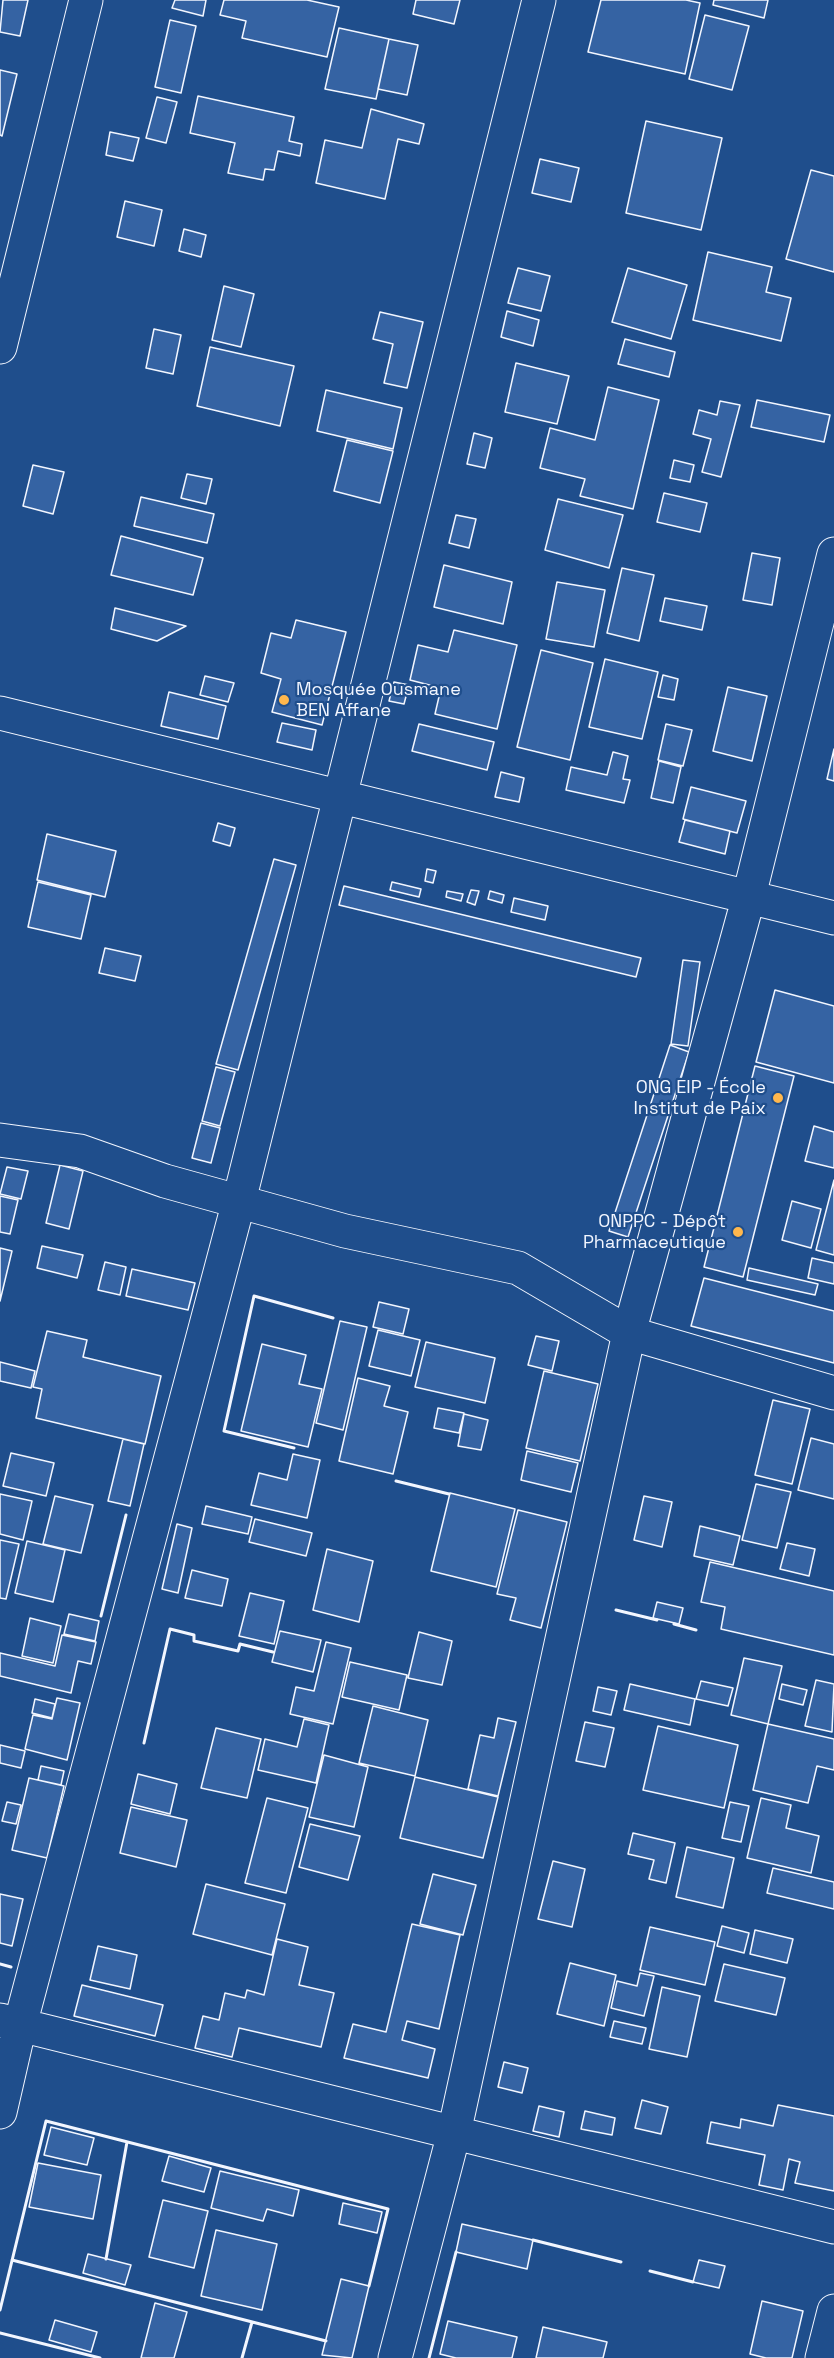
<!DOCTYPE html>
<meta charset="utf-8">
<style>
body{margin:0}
canvas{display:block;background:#1f4e8c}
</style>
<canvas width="834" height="2358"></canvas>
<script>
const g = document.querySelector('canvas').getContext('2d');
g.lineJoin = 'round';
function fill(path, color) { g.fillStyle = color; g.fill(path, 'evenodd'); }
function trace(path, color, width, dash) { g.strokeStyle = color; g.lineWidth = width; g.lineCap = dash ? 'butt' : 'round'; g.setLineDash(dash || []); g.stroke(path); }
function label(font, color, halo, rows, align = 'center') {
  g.font = font + ' "Space Grotesk",sans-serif'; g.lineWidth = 4.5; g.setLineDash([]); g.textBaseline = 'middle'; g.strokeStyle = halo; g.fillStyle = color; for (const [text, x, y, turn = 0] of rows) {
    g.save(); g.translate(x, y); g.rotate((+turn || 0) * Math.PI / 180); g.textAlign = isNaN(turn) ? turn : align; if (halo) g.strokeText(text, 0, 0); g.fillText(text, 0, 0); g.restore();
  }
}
const building = new Path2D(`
 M3 0H28L20 36 0 32Z
 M175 0H206L203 16 172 8Z
 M224 0H307L339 7 327 57 242 38 246 21 220 15Z
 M416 0H460L454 24 413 14Z
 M601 0H686L700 3 685 74 588 52Z
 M714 0H768L764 18 713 5Z
 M705 15 749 26 732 90 689 79Z
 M170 20 196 26 181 93 155 87Z
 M339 28 389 39 376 99 325 89Z
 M389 39 418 45 407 95 378 89Z
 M0 70 17 74 2 136 0 135Z
 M198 96 294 117 289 141 302 144 300 156 278 151 274 170 265 169 263 180 228 173 235 143 190 133Z
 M157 97 177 102 166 143 146 138Z
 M371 109 424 124 419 144 398 139 385 199 316 183 325 140 362 148Z
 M646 121 722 138 701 230 626 213Z
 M110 132 139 138 133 161 106 155Z
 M540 159 579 168 571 202 532 193Z
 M811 170 834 176V272L786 259Z
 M125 201 162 210 154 246 117 237Z
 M184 229 206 235 201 257 179 251Z
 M708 252 772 267 766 292 791 298 781 341 693 320Z
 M518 268 550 276 541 311 508 303Z
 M628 268 687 285 671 339 612 322Z
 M224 286 254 294 241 347 212 340Z
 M507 311 539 320 533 346 501 337Z
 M380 312 423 322 407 388 384 383 393 344 373 339Z
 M154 329 181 335 173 374 146 368Z
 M625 339 675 352 669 377 618 364Z
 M210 347 294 366 280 426 197 406Z
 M516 363 569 376 557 424 505 412Z
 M608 387 659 400 633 509 580 496 585 479 540 468 550 428 595 440Z
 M326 390 402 408 393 449 317 431Z
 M757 400 830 415 824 442 751 427Z
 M720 401 740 405 721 477 702 472 711 439 693 434 699 410 717 415Z
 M474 433 492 438 485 468 467 464Z
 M347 440 393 451 380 503 334 491Z
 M674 460 694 465 690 482 670 478Z
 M33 465 64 472 53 514 23 506Z
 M187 474 212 479 206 504 181 498Z
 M664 493 707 503 700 532 657 522Z
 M141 497 214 514 207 543 134 526Z
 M558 499 623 515 609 568 545 550Z
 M456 515 476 519 469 548 449 543Z
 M121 536 203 558 193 595 111 575Z
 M752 553 780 558 772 605 743 600Z
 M444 565 512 582 503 624 434 607Z
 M622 568 654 575 639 641 607 633Z
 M557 582 605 590 594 647 546 639Z
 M665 598 707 606 702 630 660 621Z
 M115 608 186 626 157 641 111 629Z
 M296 620 346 632 322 725 272 712 281 679 261 673 271 633 291 638Z
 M454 630 517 645 497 729 435 714 441 688 410 680 418 645 448 652Z
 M541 650 593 663 570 760 517 747Z
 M605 659 658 672 642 739 589 727Z
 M663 675 678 679 674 700 658 697Z
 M205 676 234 683 228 702 200 695Z
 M394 682 409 685 404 704 389 701Z
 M728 687 767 696 752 761 713 751Z
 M169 692 226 706 218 739 161 726Z
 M282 723 316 730 312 750 277 742Z
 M419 724 494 742 487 770 412 751Z
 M666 724 692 730 683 766 658 760Z
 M834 749V781L827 779Z
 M613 752 628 756 623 779 630 780 624 803 566 790 571 767 607 775Z
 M659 761 681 767 673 803 651 798Z
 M501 772 524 778 519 802 495 797Z
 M691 787 746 801 737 833 683 819Z
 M685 820 730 831 725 854 679 842Z
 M218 823 235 828 230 846 213 841Z
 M47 834 116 851 105 897 37 880Z
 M274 859 296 865 238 1070 216 1064Z
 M427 869 436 871 433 883 425 881Z
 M38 882 91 895 81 939 28 927Z
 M392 882 421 889 419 897 390 890Z
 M344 886 641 958 636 977 339 905Z
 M471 890 479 891 475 905 467 902Z
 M447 891 463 894 461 901 446 897Z
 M490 891 504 895 502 903 488 899Z
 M514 898 548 906 545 920 511 912Z
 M105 948 141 956 135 981 99 973Z
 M683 960 700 962 688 1046 671 1044Z
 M775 990 834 1006V1083L756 1062Z
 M670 1045 689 1052 628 1237 609 1231Z
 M755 1066 794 1076 743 1277 704 1267Z
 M216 1067 235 1072 220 1126 202 1121Z
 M201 1123 220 1128 211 1163 192 1158Z
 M814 1126 834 1132V1168L805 1161Z
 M60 1165 83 1171 69 1229 46 1223Z
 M7 1167 28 1171 21 1199 0 1194Z
 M834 1180V1255L816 1250Z
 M0 1196 18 1200 10 1234 0 1232Z
 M792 1201 821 1209 811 1248 782 1240Z
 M42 1246 83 1255 77 1278 37 1268Z
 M0 1248 12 1251 0 1301Z
 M812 1258 834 1263V1284L808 1278Z
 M105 1262 126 1267 120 1295 98 1290Z
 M749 1268 818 1284 815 1295 747 1280Z
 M132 1269 195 1283 188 1310 126 1296Z
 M704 1278 834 1311V1363L691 1326Z
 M379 1302 409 1309 403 1334 373 1327Z
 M340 1321 367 1327 343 1430 316 1423Z
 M378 1330 420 1340 411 1376 369 1366Z
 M47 1331 87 1340 83 1357 161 1376 145 1444 36 1418 42 1389 33 1387Z
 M536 1336 559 1341 552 1371 528 1365Z
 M426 1342 495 1358 485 1403 415 1387Z
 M262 1344 306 1355 299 1384 322 1389 308 1447 241 1431Z
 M0 1362 35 1371 31 1388 0 1381Z
 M544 1371 598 1384 580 1461 526 1448Z
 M358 1378 390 1386 384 1406 408 1412 393 1474 339 1461Z
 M773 1400 810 1409 792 1484 755 1475Z
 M438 1408 464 1413 459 1433 434 1428Z
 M464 1414 488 1420 481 1450 458 1446Z
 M811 1438 834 1444V1499L798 1490Z
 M123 1439 144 1444 130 1506 108 1501Z
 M527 1451 578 1463 571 1492 521 1480Z
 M11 1453 54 1463 46 1496 3 1486Z
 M293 1454 320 1460 307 1518 251 1505 259 1473 287 1480Z
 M756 1484 791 1492 777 1548 742 1540Z
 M450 1493 515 1509 496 1587 431 1571Z
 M0 1494 32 1501 23 1540 0 1534Z
 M55 1496 93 1505 81 1553 43 1544Z
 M644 1496 672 1502 662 1547 634 1540Z
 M206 1506 252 1517 248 1534 202 1524Z
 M518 1510 567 1522 541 1628 510 1620 516 1598 497 1594Z
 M255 1519 312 1533 306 1556 249 1542Z
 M177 1524 192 1528 178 1593 162 1589Z
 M700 1526 740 1536 733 1565 694 1556Z
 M0 1540 19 1544 6 1599 0 1598Z
 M27 1541 65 1550 53 1602 15 1593Z
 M787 1543 815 1549 809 1576 780 1569Z
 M327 1549 373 1561 359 1622 313 1610Z
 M710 1562 834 1591V1655L721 1629 725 1607 701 1602Z
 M192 1570 228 1579 222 1606 185 1598Z
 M250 1593 284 1601 274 1644 239 1636Z
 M657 1602 683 1608 679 1624 653 1618Z
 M69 1614 99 1621 95 1641 64 1634Z
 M30 1618 61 1626 53 1663 22 1656Z
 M280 1631 321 1640 313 1672 272 1662Z
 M419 1632 452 1641 442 1685 408 1678Z
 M62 1635 96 1642 91 1664 78 1661 71 1693 0 1676V1653L55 1666Z
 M326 1642 351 1648 333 1724 290 1714 296 1687 314 1691Z
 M744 1658 782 1666 768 1724 731 1715Z
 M350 1662 407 1675 399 1710 342 1697Z
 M816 1680 834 1684 832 1732 805 1726Z
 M701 1681 733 1688 728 1706 696 1699Z
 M630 1684 695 1699 690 1725 624 1710Z
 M782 1684 807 1690 803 1705 779 1699Z
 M598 1687 617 1691 611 1715 593 1711Z
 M57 1698 80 1703 67 1760 25 1749 33 1715 52 1719Z
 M35 1699 55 1704 52 1718 32 1713Z
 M373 1706 428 1720 415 1776 359 1763Z
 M498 1718 516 1722 498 1796 468 1789 480 1735 494 1738Z
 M304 1719 329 1725 316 1783 258 1770 265 1739 297 1747Z
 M585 1722 614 1728 605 1767 576 1761Z
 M768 1724 834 1739V1770L817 1766 808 1803 753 1790Z
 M658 1726 738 1745 724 1808 643 1790Z
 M216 1728 261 1739 247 1798 201 1788Z
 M0 1745 25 1751 21 1768 0 1763Z
 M324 1755 368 1767 354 1827 309 1817Z
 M41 1766 64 1771 61 1785 38 1780Z
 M138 1774 177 1784 170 1814 131 1804Z
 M415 1777 498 1797 483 1858 400 1838Z
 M29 1778 64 1786 47 1858 12 1850Z
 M267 1798 308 1808 286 1893 245 1883Z
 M761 1798 791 1805 786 1828 819 1836 811 1873 747 1858Z
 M7 1802 21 1805 16 1824 2 1821Z
 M730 1802 749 1806 741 1842 722 1838Z
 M131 1807 187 1820 176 1867 120 1853Z
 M310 1824 360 1836 348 1880 299 1867Z
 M633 1833 675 1843 666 1883 649 1879 654 1860 628 1854Z
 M687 1847 734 1858 723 1908 676 1897Z
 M553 1861 585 1869 572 1927 538 1919Z
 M773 1868 834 1882V1909L767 1893Z
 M433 1874 476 1885 463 1935 420 1924Z
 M206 1884 285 1904 272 1955 193 1934Z
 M0 1894 23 1899 12 1946 0 1943Z
 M412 1924 460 1935 439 2029 407 2021 402 2040 435 2049 428 2078 344 2058 353 2024 386 2032Z
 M722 1926 749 1933 744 1953 717 1946Z
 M650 1927 715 1942 705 1985 640 1970Z
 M755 1930 793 1939 787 1963 750 1954Z
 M277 1939 308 1947 299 1985 334 1993 321 2047 239 2028 232 2057 195 2048 203 2016 219 2020 225 1993 245 1998 247 1990 264 1995Z
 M98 1946 137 1955 130 1989 90 1980Z
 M570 1963 616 1975 604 2026 557 2014Z
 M724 1964 785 1978 776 2015 715 2001Z
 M640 1973 654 1976 644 2016 611 2008 617 1981 637 1986Z
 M82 1985 163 2005 155 2036 74 2016Z
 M662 1987 700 1996 687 2057 649 2049Z
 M614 2021 646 2028 642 2044 610 2037Z
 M504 2062 528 2068 522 2093 498 2087Z
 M642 2100 668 2107 661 2134 635 2128Z
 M778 2105 834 2116V2191L795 2183 800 2162 789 2159 783 2190 759 2185 765 2155 707 2143 711 2122 740 2128 741 2119 773 2126Z
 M539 2106 564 2112 559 2137 533 2131Z
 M585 2111 615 2118 612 2135 581 2129Z
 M51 2127 94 2138 87 2165 44 2155Z
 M169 2156 211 2168 204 2192 162 2181Z
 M38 2163 101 2175 93 2219 29 2207Z
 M220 2171 299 2190 293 2216 267 2209 263 2221 211 2208Z
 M163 2200 208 2211 194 2268 149 2257Z
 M343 2203 382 2212 377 2233 339 2224Z
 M462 2224 533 2240 527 2269 456 2252Z
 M216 2230 277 2244 262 2310 201 2296Z
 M88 2254 131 2265 125 2285 83 2273Z
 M699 2260 725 2266 719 2288 693 2282Z
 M341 2279 369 2286 352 2358 322 2355Z
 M762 2301 803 2311 792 2358H766L750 2354Z
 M155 2303 187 2312 174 2358H141Z
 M55 2320 97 2332 91 2352 49 2340Z
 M448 2321 517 2337 512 2358H456L440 2354Z
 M543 2327 607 2342 603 2358H536Z`);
const street = new Path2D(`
 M0 347 86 0
 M0 713 834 918
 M0 1140 80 1151 165 1181 345 1231 518 1268 629 1333 834 1393
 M0 2020 834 2227
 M0 2112 20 2025 239 1201 539 0
 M395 2358 454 2133 629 1333 749 896 834 554
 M822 2358 834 2311`);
const wall = new Path2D(`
 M294 1448 224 1431 254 1296 333 1318
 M396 1481 449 1494
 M616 1610 657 1620
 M101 1616 126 1515
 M674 1624 696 1630
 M144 1743 170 1629 194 1635V1641L238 1651 240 1644 273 1652
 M0 1964 11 1967
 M533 2240 621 2262
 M106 2259 127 2142
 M12 2260 326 2341
 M650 2271 693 2282
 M0 2310 46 2121 388 2209 369 2286
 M0 2333 100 2358
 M242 2358 252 2322
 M429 2358 456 2252`);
const markers = [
 [284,700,6,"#ffb74d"],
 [778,1098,6,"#ffb74d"],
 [738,1232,6,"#ffb74d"]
];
const poiNames = [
 ["Mosquée Ousmane",296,690,"left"],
 ["BEN Affane",296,711,"left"],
 ["ONG EIP - École",766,1088],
 ["Institut de Paix",766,1109],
 ["ONPPC - Dépôt",726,1222],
 ["Pharmaceutique",726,1243]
];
fill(building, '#3563a3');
trace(building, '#f2f6ff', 1.5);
trace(street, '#f2f6ff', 35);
trace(street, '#1f4e8c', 33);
trace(wall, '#f2f6ff', 3);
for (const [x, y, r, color] of markers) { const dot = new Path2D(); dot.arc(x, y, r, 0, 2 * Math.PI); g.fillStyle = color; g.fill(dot); trace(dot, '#1f4e8c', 2); }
label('18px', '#f2f6ff', '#1f4e8c', poiNames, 'right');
</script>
